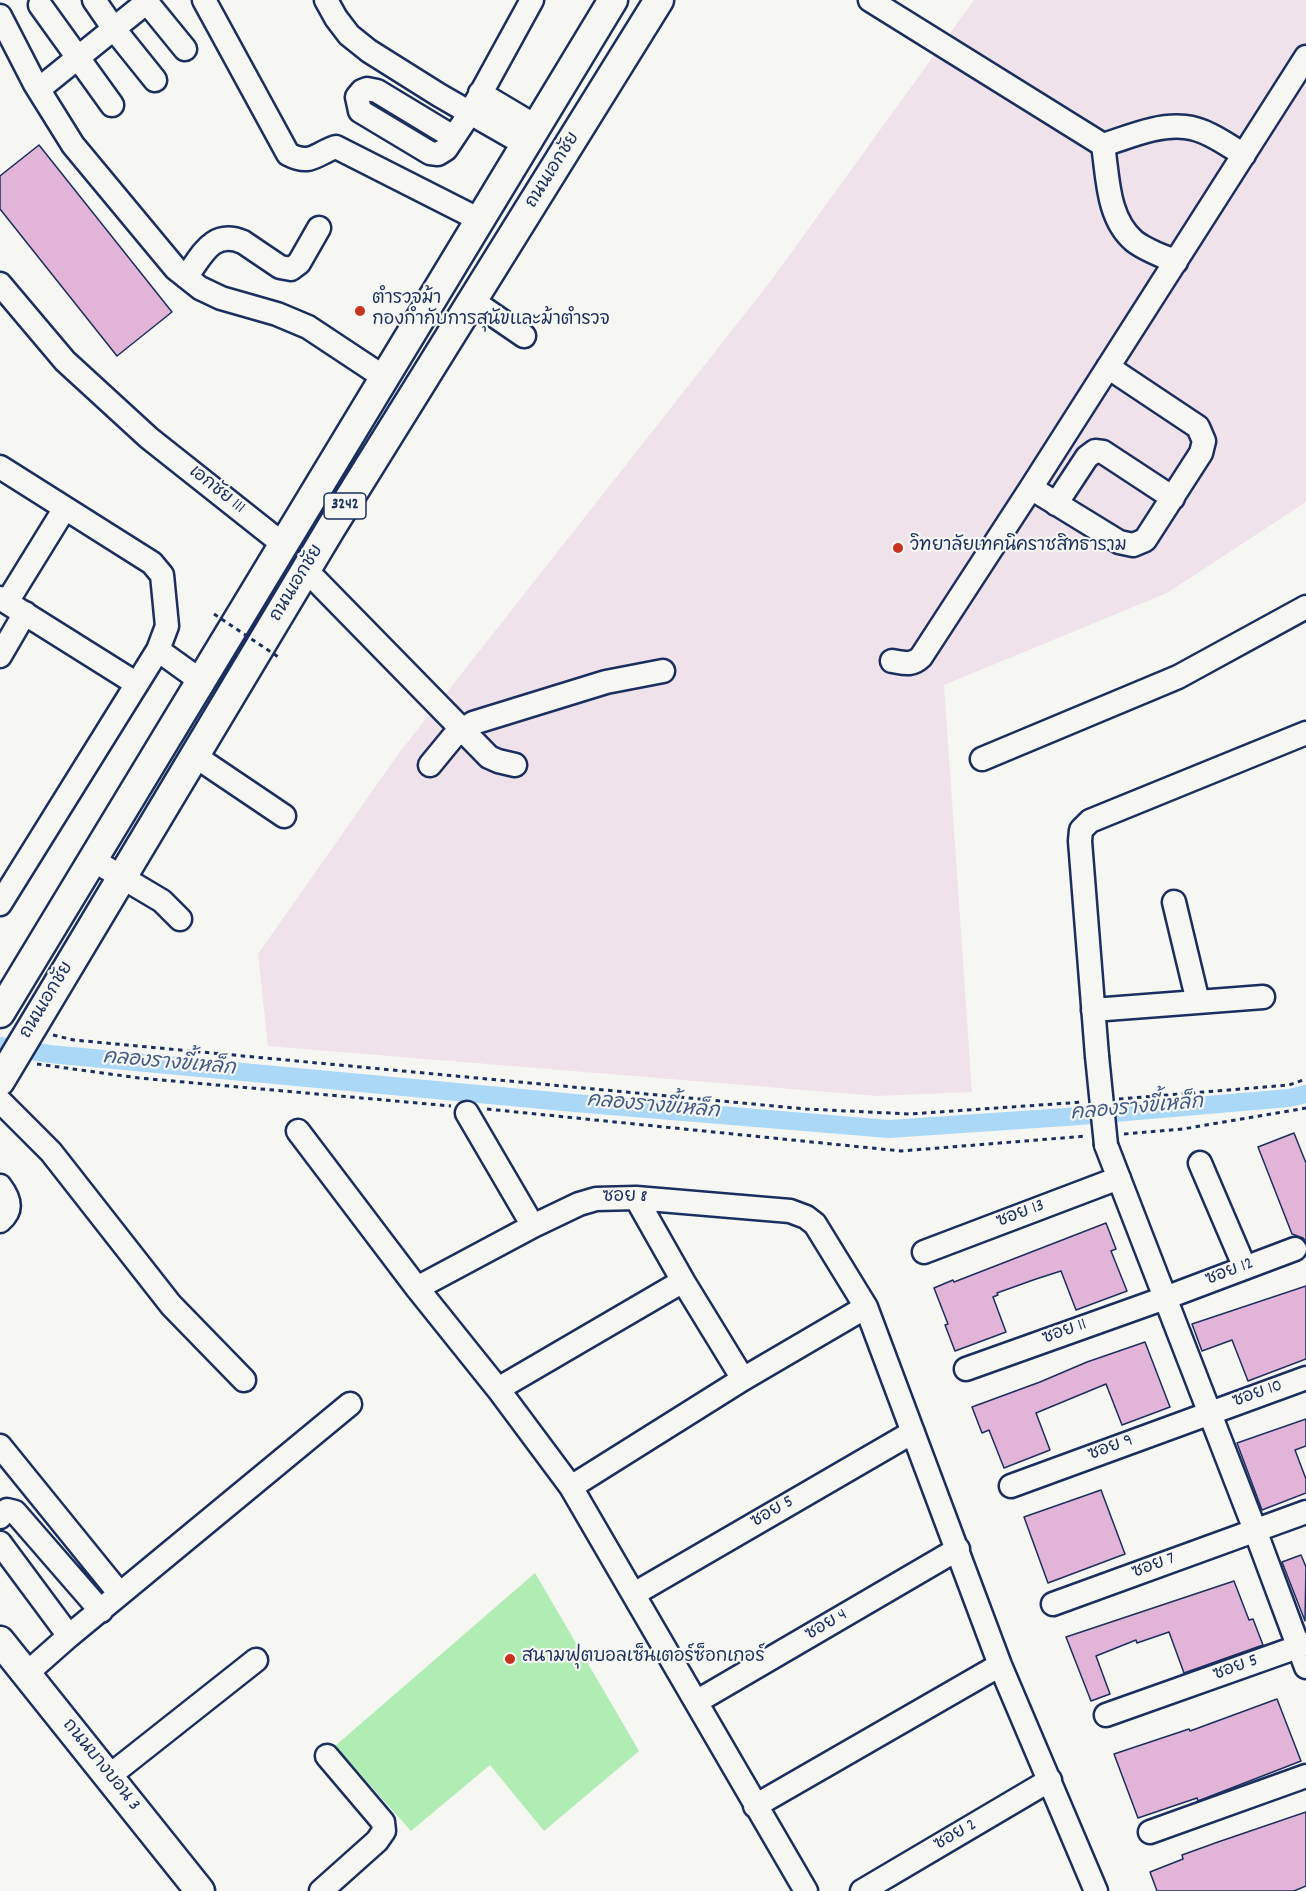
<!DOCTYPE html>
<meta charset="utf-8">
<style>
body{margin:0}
canvas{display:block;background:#f6f6f2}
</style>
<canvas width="1306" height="1891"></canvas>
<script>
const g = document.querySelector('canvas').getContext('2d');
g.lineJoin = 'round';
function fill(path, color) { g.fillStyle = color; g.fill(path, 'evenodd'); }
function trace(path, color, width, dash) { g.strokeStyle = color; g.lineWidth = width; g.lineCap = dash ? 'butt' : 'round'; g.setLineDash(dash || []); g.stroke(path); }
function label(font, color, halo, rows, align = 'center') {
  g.font = font + ' Dekko,"Playpen Sans Thai",sans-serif'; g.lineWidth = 4.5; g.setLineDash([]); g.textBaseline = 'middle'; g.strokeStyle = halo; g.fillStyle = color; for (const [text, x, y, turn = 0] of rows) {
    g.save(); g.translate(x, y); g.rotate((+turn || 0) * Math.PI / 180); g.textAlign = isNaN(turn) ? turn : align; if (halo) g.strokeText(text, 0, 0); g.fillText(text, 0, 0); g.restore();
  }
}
const built = new Path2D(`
 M974 0H1306V502L1167 593 944 685 972 1092 877 1096 268 1046 258 954 399 753 770 282Z`);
const green = new Path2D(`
 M535 1573 639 1751 544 1831 490 1765 411 1831 335 1746Z`);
const canal = new Path2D(`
 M0 1046 50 1054 575 1103 889 1129 1080 1116 1289 1098 1306 1094`);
const building = new Path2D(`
 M39 145 172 312 117 356 0 209V176Z
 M1294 1133 1306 1163V1242L1303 1238 1292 1234 1258 1147Z
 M1106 1223 1116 1249 1111 1251 1127 1291 1076 1310 1061 1271 1036 1279 997 1293 998 1295 993 1297 1006 1332 955 1351 945 1325 948 1324 934 1288 953 1280 954 1282Z
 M1306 1286V1359L1248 1381 1232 1340 1202 1351 1192 1324Z
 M1145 1342 1170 1407 1122 1425 1106 1384 1036 1413 1050 1450 1004 1468 989 1430 982 1433 972 1407 1040 1382 1087 1362Z
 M1306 1419V1446L1295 1450 1306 1479V1493L1262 1510 1237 1443Z
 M1101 1490 1125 1554 1048 1583 1024 1517Z
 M1301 1555 1306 1567 1305 1621 1282 1562Z
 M1234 1581 1249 1620 1253 1619 1263 1645 1184 1673 1169 1632 1137 1643 1136 1640 1096 1656 1110 1694 1091 1701 1066 1637Z
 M1277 1699 1301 1761 1198 1801 1197 1798 1138 1818 1114 1754 1189 1729 1190 1731Z
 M1306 1812V1886L1294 1891H1157L1150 1872 1183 1859 1182 1855 1218 1842Z`);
const path = new Path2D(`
 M53 1035 74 1040 806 1109 910 1114 1083 1102
 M37 1064 139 1078 451 1106
 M1119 1099 1289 1085 1306 1079
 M487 1109 901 1151 1087 1136
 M1124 1134 1183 1129 1306 1108`);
const minor = new Path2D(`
 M94 0 114 29 155 80
 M145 0 185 49
 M204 0 288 154C311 166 315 154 336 147L480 220
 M326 0 336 18 349 35 369 51 439 95 526 145
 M870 0 1103 145C1129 137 1157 124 1185 127 1206 129 1226 144 1244 155
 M40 5 112 105
 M0 16 35 84 73 145 176 269 200 288 221 298 277 314 308 327 385 378
 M39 89 147 2
 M480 93 537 127
 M453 137 377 91 367 89 362 91 357 97 360 111 430 153 438 154 446 149 470 113 532 0
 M1103 145C1108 177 1107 218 1134 241 1145 250 1163 256 1176 262
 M186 277C202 256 212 229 243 242L280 267 291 269 299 263 319 228
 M0 284 65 361 149 438 284 545
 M473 301 524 336
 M0 467 152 563 162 575 167 626 158 650 0 904
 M1031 488 1119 542 1133 545 1145 540 1201 453 1204 441 1198 427 1108 367
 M1056 504 1087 457 1095 451 1103 452 1173 498
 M306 570 489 757 498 761 515 765
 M0 598 137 684
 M7 602 65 508
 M158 650 201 681
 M0 656 25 613
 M892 661C904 663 912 666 921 657L1031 488 1306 57
 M195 756 284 816
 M982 759 1178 677 1306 607
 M430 765 453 737 473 723 606 682 663 671
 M93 860 162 901 180 919
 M1174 902 1198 1002
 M1093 1010 1263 997
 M1097 1056 1080 841 1081 830 1090 821 1306 733
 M0 1101 51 1152 171 1305 244 1380
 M467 1113 533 1226
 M298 1131 417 1288 498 1389 571 1487 806 1891
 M1106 1145 1255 1530 1306 1667
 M1200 1163 1245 1268
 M0 1186C10 1199 13 1210 0 1221
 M636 1198 683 1281
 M924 1252 1119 1178
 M417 1288 533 1226 579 1204 596 1199 636 1198 790 1211 806 1217 815 1224 866 1307 1000 1665 1096 1891
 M966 1369 1165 1298 1295 1249
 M498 1389 683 1281 743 1379
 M0 1446 120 1594
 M1011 1486 1306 1378
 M571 1487 743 1379 866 1307
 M0 1517 7 1510 15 1512 101 1611
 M0 1543 69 1636
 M634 1594 913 1432
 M1053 1604 1306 1512
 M26 1674 69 1636 350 1404
 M696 1702 958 1549
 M1106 1715 1306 1644
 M108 1777 256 1660
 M755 1806 1000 1665
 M1150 1832 1306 1776
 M321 1891 377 1841 384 1831 383 1822 327 1756
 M862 1891 1050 1780`);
const major = new Path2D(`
 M0 1013 613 0
 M0 1081 331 528 659 0
 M0 1641 200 1891`);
const pathBridge = new Path2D(`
 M214 614 280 658`);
const minorBridge = new Path2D(`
 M1097 1056 1106 1145`);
const markers = [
 [360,311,6,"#c8321e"],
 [898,548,6,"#c8321e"],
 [510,1659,6,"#c8321e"]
];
const shields = [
 [345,506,42]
];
const shieldNames = [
 ["3242",345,506]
];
const streetNames = [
 ["ถนนเอกชัย",554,171,-58],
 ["เอกชัย 111",216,491,38],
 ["ถนนเอกชัย",298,584,-59],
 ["ถนนเอกชัย",48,1001,-59],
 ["ซอย 8",625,1199],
 ["ซอย 13",1021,1215,-21],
 ["ซอย 12",1230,1273,-21],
 ["ซอย 11",1065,1333,-20],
 ["ซอย 10",1258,1395,-20],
 ["ซอย 9",1111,1449,-20],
 ["ซอย 5",773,1513,-30],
 ["ซอย 7",1154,1567,-20],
 ["ซอย 4",827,1626,-30],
 ["ซอย 5",1236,1669,-20],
 ["ถนนบางบอน 3",100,1766,51],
 ["ซอย 2",956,1836,-30]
];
const poiNames = [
 ["ตำรวจม้า",372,301],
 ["กองกำกับการสุนัขและม้าตำรวจ",372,322],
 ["วิทยาลัยเทคนิคราชสิทธาราม",910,548],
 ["สนามฟุตบอลเซ็นเตอร์ซ็อกเกอร์",522,1659]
];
const waterNames = [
 ["คลองรางขี้เหล็ก",169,1065,5],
 ["คลองรางขี้เหล็ก",653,1108,5],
 ["คลองรางขี้เหล็ก",1137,1110,-5]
];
fill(built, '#f0e2ea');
fill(green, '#afedb4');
trace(canal, '#aad8f6', 18);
fill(building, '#e1b4d8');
trace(building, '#1b2f5e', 1.5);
trace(minor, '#1b2f5e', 27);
trace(major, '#1b2f5e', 33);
trace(path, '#1b2f5e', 3, [4.5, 4.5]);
trace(minor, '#f6f6f2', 22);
trace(major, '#f6f6f2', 28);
trace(minorBridge, '#1b2f5e', 27, []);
trace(pathBridge, '#1b2f5e', 3, [4.5, 4.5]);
trace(minorBridge, '#f6f6f2', 22);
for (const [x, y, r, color] of markers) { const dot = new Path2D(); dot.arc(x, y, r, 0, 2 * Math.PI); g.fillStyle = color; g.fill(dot); trace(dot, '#f6f6f2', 2); }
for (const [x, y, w] of shields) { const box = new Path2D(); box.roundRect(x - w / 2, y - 13, w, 26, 4.5); g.fillStyle = '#f6f6f2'; g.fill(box); trace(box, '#1b2f5e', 1.5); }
label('bold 16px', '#1b2f5e', null, shieldNames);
label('18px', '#1b2f5e', '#f6f6f2', streetNames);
label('18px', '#1b2f5e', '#f6f6f2', poiNames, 'left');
label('italic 20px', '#3f5984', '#f6f6f2', waterNames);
</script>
